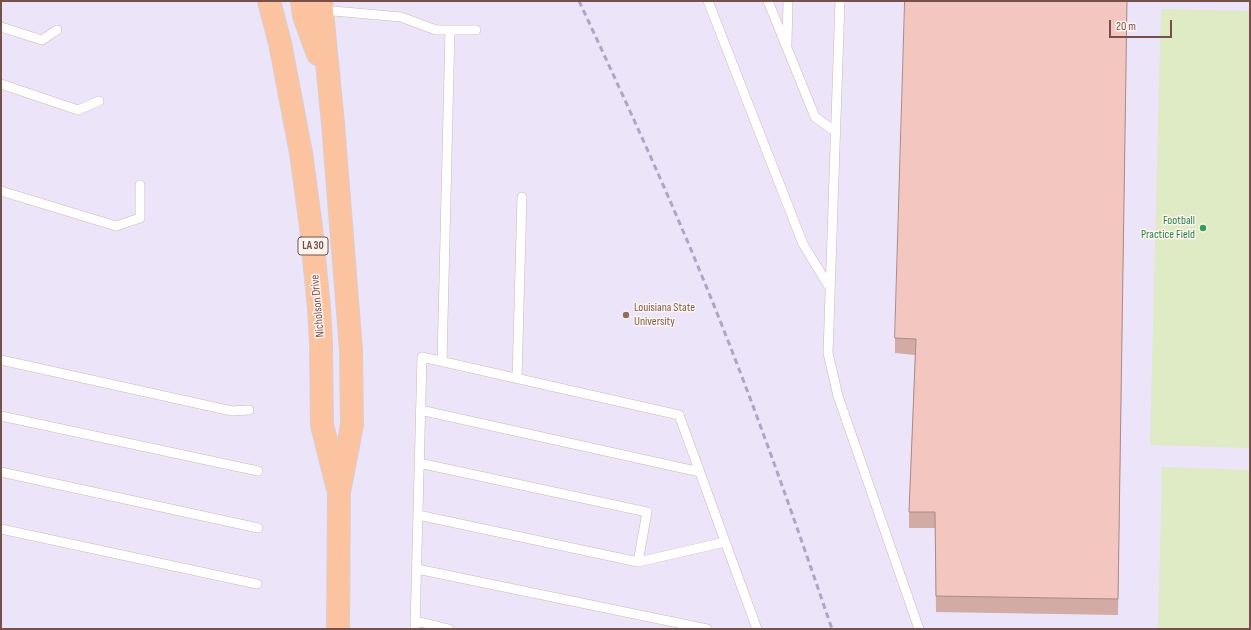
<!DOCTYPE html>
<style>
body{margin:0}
#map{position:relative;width:1251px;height:630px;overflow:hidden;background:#fdefe8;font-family:"Sofia Sans Condensed",sans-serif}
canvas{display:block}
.frame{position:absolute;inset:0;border:2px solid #78504b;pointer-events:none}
.scale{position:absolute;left:1109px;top:20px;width:63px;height:18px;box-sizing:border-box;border:2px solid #78504b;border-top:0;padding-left:5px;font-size:12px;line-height:14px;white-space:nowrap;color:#78504b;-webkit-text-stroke:3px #fff4ee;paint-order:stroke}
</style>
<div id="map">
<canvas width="1251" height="630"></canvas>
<div class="frame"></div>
<div class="scale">20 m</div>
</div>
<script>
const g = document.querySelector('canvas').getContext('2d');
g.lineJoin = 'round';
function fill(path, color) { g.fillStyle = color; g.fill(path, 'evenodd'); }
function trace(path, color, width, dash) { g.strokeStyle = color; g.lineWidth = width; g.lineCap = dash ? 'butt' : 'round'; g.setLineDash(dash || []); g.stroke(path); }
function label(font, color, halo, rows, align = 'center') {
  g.font = font + ' "Sofia Sans Condensed",sans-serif'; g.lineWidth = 3; g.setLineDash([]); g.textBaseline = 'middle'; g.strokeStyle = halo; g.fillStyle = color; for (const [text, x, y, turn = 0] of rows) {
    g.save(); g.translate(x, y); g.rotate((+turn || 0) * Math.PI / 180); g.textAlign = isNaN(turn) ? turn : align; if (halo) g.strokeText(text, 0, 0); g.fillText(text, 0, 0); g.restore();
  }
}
const education = new Path2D(`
 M1 1H1250V629H1Z`);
const green = new Path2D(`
 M1161 9 1250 11V448L1150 445Z
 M1162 467 1250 470V629H1158Z`);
const service = new Path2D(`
 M708 1 803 244 830 288
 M768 1 815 117 836 132
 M840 1 828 353 838 396 919 629
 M322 10 401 17 436 30H476
 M1 27 42 40 57 30
 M787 44 788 1
 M1 84 78 110 99 101
 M1 191 116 226 140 218V185
 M1 360 232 411 249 410
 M442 362 450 30
 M517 379 522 197
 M420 410 700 472
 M1 416 258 471
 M1 472 258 528
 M418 515 638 562 647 512 419 463
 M1 529 257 584
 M638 562 725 542
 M417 569 707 629
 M416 621 449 629
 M415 629 422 357 679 415 757 629`);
const primary = new Path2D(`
 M269 1 280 43 301 153 311 227 319 308 321 343 322 425 337 485
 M302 1 304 16 318 54
 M321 1 333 124 351 350 352 425 339 492 338 629`);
const rail = new Path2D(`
 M579 1C622 93 665 186 704 281 751 395 792 512 832 629`);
const wall = new Path2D(`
 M1127 1 1118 615 936 612 935 528H909V512L915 355 895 353V338Z`);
const building = new Path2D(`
 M905 1H1127L1118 599 936 596 935 512H909L916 339 895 338Z`);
const markers = [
 [1203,228,4,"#2e9e5b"],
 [626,315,4,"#8d6e63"]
];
const shields = [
 [313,246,30]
];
const shieldNames = [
 ["LA 30",313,246]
];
const leisureNames = [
 ["Football",1195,221],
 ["Practice Field",1195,235]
];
const streetNames = [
 ["Nicholson Drive",318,306,-95]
];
const educationNames = [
 ["Louisiana State",634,308],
 ["University",634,322]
];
fill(education, '#ece4f9');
fill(green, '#deebc5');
trace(service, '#d2b7af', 10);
trace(primary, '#d9cecd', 24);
trace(service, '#fff', 9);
trace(primary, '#fcc3a0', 22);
trace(rail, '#afa5c8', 3, [6, 4]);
fill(wall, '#d1aba4');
fill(building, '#f3c7bf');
trace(building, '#aa8b86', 1);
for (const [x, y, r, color] of markers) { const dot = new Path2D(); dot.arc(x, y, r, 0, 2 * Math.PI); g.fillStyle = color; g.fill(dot); trace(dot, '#fff4ee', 1.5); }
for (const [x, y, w] of shields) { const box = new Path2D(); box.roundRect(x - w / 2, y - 9, w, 18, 3); g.fillStyle = '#fff4ee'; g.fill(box); trace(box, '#78504b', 1); }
label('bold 11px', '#78504b', null, shieldNames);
label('12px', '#27864d', '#fff4ee', leisureNames, 'right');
label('12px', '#78504b', '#fff4ee', streetNames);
label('12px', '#785e54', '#fff4ee', educationNames, 'left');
</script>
